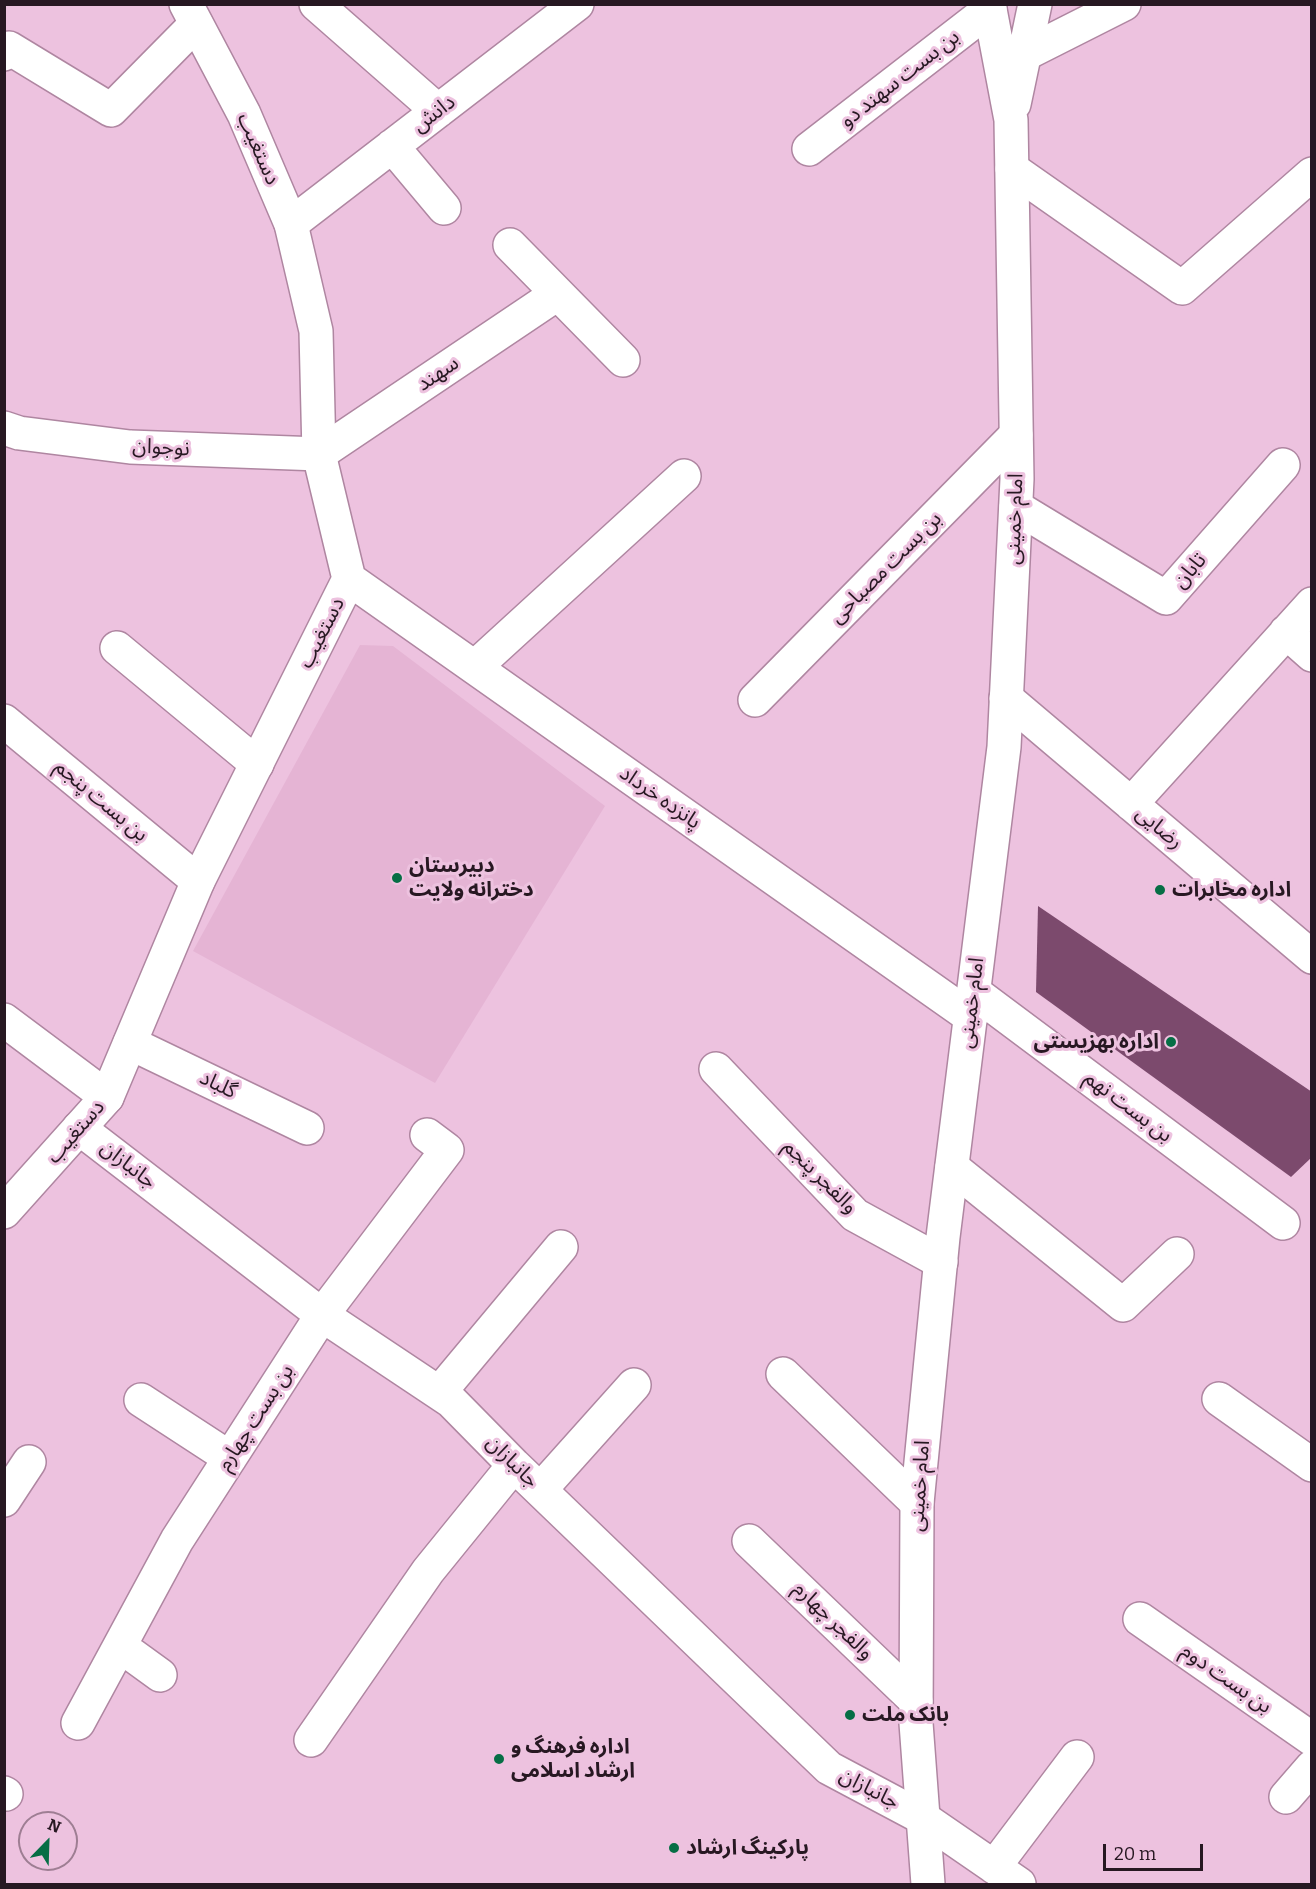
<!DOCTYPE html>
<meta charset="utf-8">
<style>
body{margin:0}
#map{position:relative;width:1316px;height:1889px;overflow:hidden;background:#edc2df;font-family:Bitter,serif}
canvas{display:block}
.frame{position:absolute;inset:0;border:6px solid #271822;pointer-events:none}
.north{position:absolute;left:18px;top:1811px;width:60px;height:60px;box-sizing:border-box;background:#edc2df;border:2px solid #9e7e93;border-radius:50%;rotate:23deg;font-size:16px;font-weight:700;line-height:24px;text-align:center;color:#271822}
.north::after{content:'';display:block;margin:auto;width:21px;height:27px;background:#066e45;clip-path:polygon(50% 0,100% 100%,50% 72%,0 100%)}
.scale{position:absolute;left:1103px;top:1844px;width:100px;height:27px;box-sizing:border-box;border:3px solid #271822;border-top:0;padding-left:8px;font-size:18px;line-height:21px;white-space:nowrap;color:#271822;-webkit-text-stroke:4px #edc2df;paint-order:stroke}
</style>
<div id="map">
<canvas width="1316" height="1889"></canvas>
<div class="frame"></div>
<div class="north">N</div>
<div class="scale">20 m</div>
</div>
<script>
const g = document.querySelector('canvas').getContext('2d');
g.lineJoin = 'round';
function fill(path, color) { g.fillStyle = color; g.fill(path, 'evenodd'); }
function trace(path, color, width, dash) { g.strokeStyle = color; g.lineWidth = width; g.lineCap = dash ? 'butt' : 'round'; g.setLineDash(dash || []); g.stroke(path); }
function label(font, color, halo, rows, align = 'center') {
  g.font = font + ' Bitter,"Noto Sans Arabic",serif'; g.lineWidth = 6; g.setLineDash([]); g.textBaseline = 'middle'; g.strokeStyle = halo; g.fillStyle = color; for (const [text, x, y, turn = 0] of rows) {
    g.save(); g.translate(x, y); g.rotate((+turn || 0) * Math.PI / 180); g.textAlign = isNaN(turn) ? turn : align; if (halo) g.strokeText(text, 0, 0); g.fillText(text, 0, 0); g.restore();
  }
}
const built = new Path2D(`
 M360 645 393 646 605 806 435 1083 193 951Z`);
const building = new Path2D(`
 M1038 906 1312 1092V1157L1291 1177 1036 992Z`);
const minor = new Path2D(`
 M316 4 438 111
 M4 54 9 48 111 110 196 24
 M1025 54 1124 4
 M392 146 444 208
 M809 149 990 9
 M1012 169 1182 288 1312 174
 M291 224 577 4
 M510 245 623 360
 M4 428 19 433 130 447 319 454 557 294
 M1016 507 1166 598 1283 465
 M1286 632 1312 655
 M117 648 257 764
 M475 667 684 476
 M1006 698 1312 957
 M755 700 1016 435
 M4 721 198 881
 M1131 804 1312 604
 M974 992 1283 1223
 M4 1020 107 1097
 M130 1043 307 1128
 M716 1069 855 1215 941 1262
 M79 1128 322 1315 451 1401 514 1465 829 1768 923 1818 1019 1884
 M952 1167 1123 1305 1177 1254
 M783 1374 917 1503
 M439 1393 561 1247
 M1219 1399 1312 1465
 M141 1400 230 1458
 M540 1490 634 1385
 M4 1500 29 1462
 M749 1541 916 1701
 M1140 1619 1312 1739
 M120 1646 160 1675
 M78 1723 177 1540 322 1315 447 1150 427 1135
 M311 1740 428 1571 514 1465
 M4 1793 6 1794
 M1286 1797 1312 1767
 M994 1867 1077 1757`);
const tertiary = new Path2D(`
 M349 579 971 1017
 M4 1212 107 1097 198 881 349 579 319 454 316 331 291 224 244 114 186 4`);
const primary = new Path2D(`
 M1014 104 1035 4
 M928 1884 916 1723 917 1503 943 1237 1004 747 1017 479 1011 120 989 4`);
const markers = [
 [397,878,6,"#066e45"],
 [1160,890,6,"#066e45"],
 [1171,1042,6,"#066e45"],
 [850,1715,6,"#066e45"],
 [499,1759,6,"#066e45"],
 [674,1848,6,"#066e45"]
];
const streetNames = [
 ["بن بست سهند دو",900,79,-38],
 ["دانش",434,114,-37],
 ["دستغیب",258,149,66],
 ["سهند",438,374,-34],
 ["نوجوان",161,448,3],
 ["امام خمینی",1015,519,-88],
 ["بن بست مصباحی",886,568,-45],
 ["تابان",1190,571,-49],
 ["دستغیب",322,633,-63],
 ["پانزده خرداد",660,798,35],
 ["بن بست پنجم",101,801,40],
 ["رضایی",1159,828,40],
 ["امام خمینی",972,1003,-83],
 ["گلباد",218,1085,26],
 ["بن بست نهم",1128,1107,37],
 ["دستغیب",76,1132,-49],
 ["جانبازان",128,1165,38],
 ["والفجر پنجم",820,1177,45],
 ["بن بست چهارم",256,1418,-57],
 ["جانبازان",512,1462,45],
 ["امام خمینی",920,1486,-86],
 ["والفجر چهارم",833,1621,44],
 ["بن بست دوم",1226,1679,35],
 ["جانبازان",869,1789,28]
];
const poiNames = [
 ["دبیرستان",409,866],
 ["دخترانه ولایت",409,890],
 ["اداره مخابرات",1172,890],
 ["اداره بهزیستی",1159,1042,"right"],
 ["بانک ملت",862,1715],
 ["اداره فرهنگ و",511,1747],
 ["ارشاد اسلامی",511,1771],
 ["پارکینگ ارشاد",686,1848]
];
fill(built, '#e5b4d4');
fill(building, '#7c4a6d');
trace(minor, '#af86a1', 36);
trace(tertiary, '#af86a1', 36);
trace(primary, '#af86a1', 36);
trace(minor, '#fff', 33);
trace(tertiary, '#fff', 33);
trace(primary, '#fff', 33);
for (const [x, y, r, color] of markers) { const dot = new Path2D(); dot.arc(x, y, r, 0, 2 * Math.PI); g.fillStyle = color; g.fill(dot); trace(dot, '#edc2df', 2); }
label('21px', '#271822', '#edc2df', streetNames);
label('bold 21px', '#271822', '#edc2df', poiNames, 'left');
</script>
